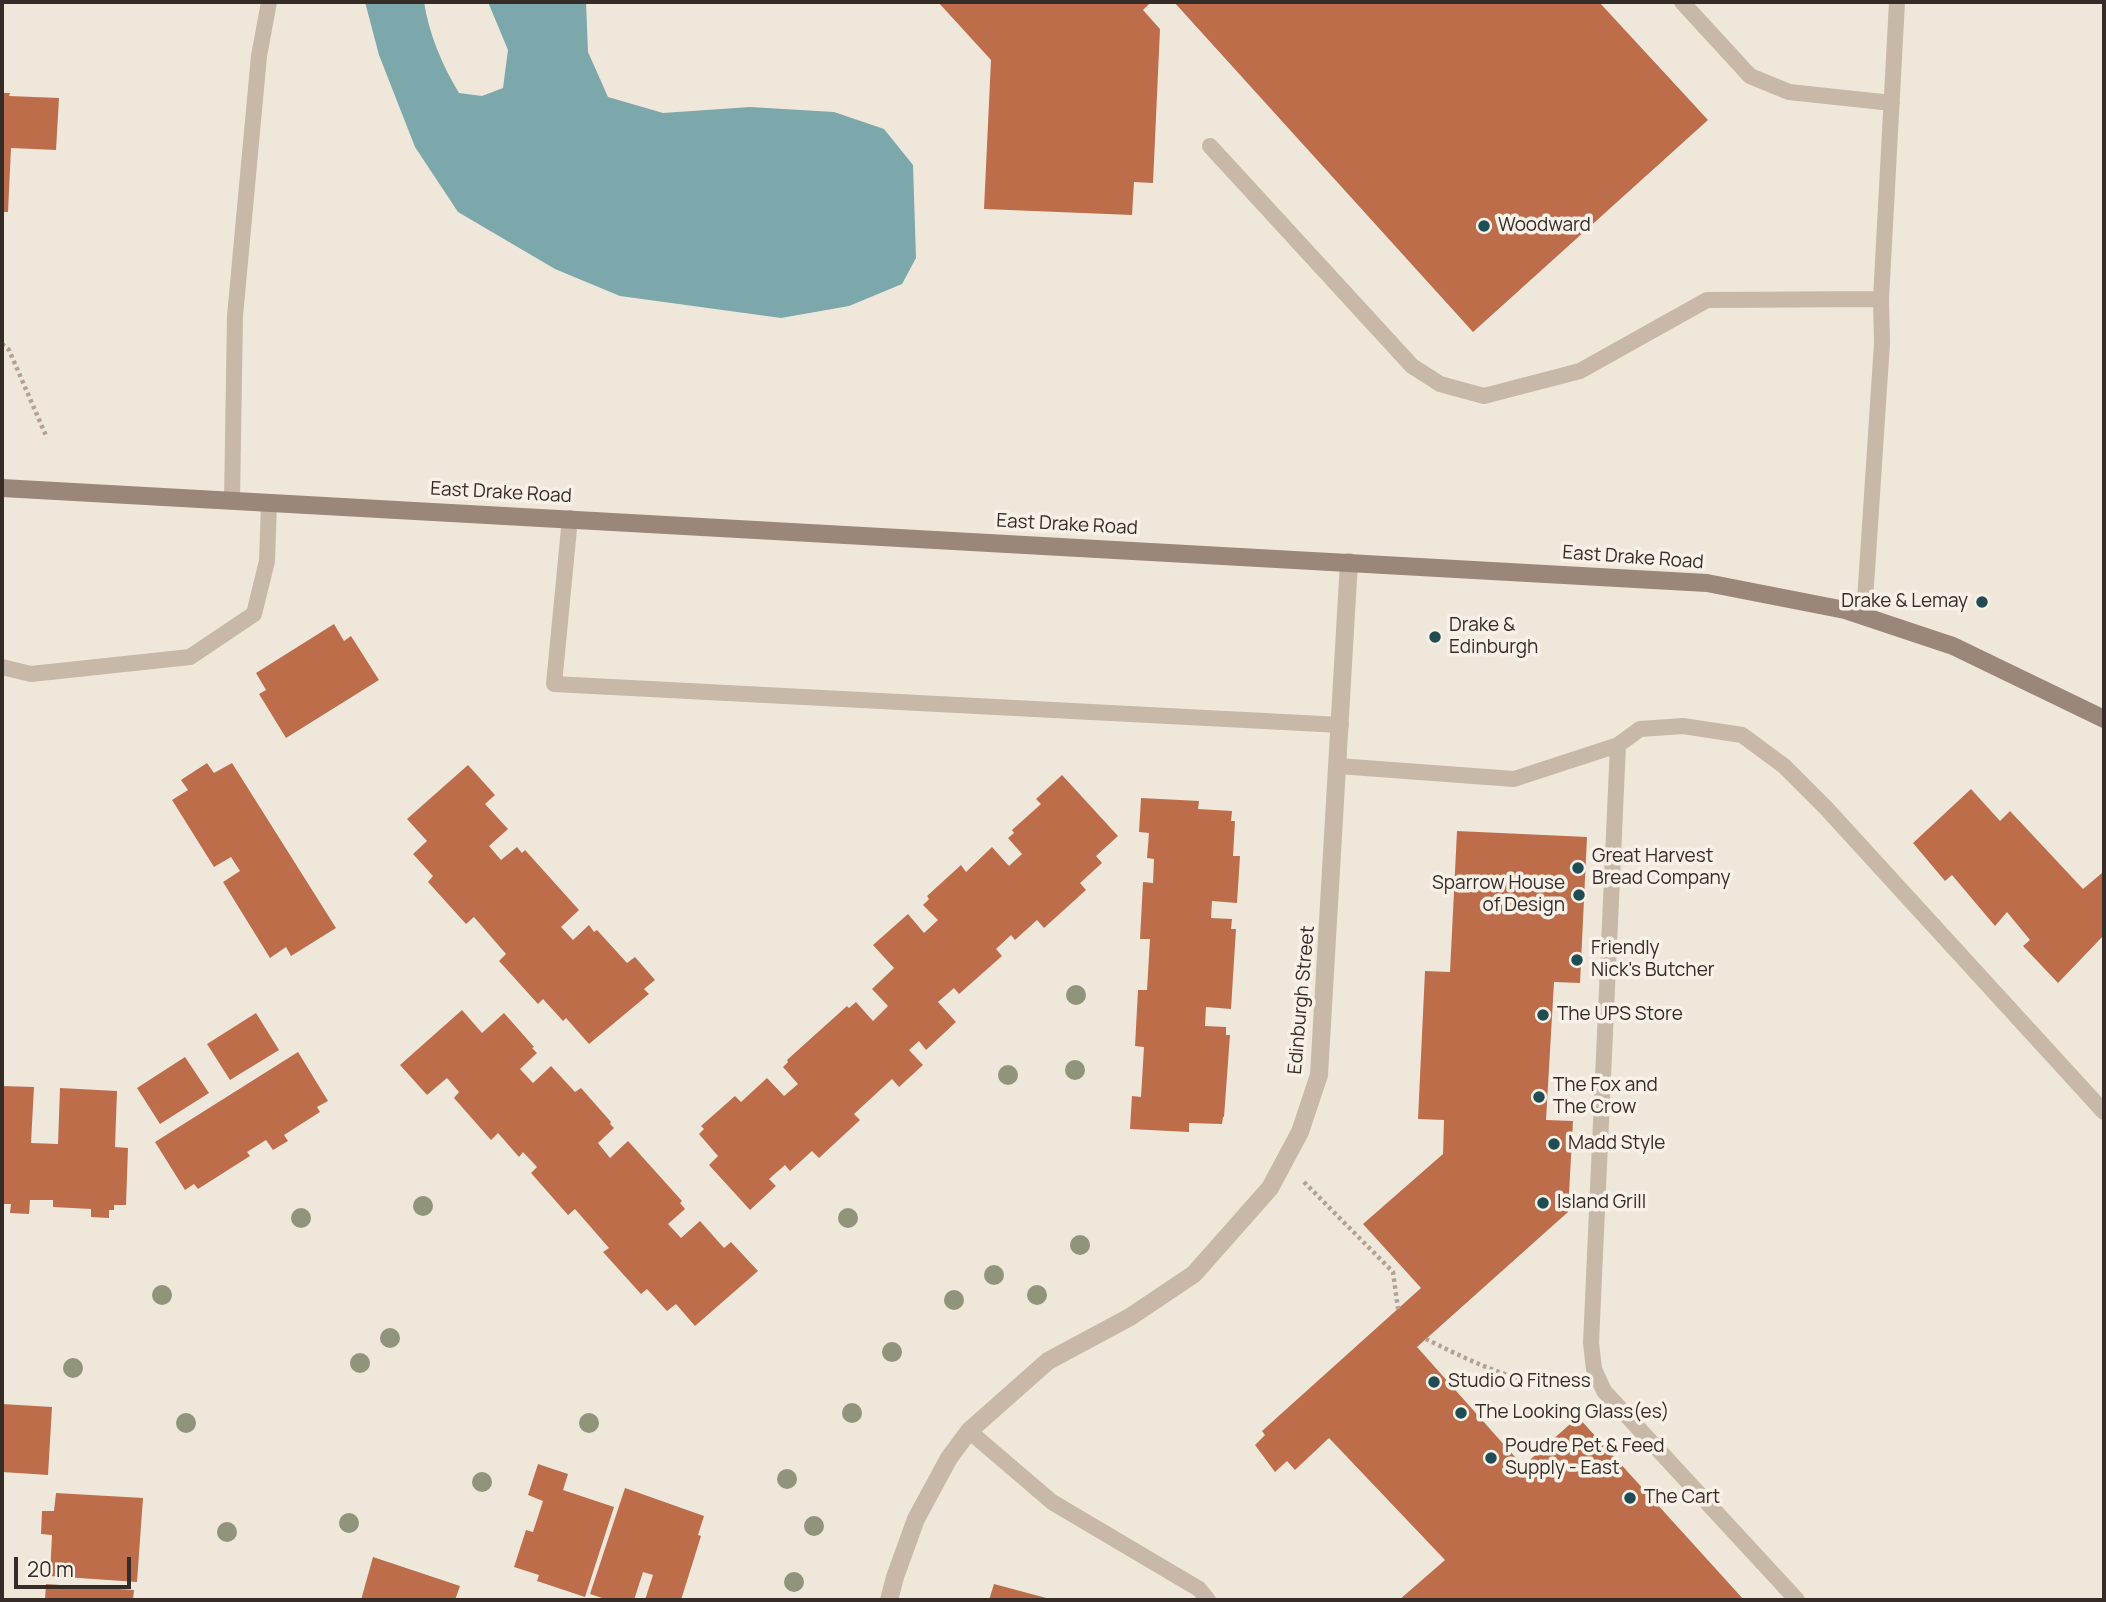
<!DOCTYPE html>
<style>
body{margin:0}
#map{position:relative;width:2106px;height:1602px;overflow:hidden;background:#f0e7db;font-family:Manrope,sans-serif}
canvas{display:block}
.frame{position:absolute;inset:0;border:4px solid #352c28;pointer-events:none}
.scale{position:absolute;left:14px;top:1557px;width:117px;height:32px;box-sizing:border-box;border:4px solid #352c28;border-top:0;padding-left:9px;font-size:21px;line-height:24px;white-space:nowrap;color:#352c28;-webkit-text-stroke:5px #f8f1e7;paint-order:stroke}
</style>
<div id="map">
<canvas width="2106" height="1602"></canvas>
<div class="frame"></div>
<div class="scale">20 m</div>
</div>
<script>
const g = document.querySelector('canvas').getContext('2d');
g.lineJoin = 'round';
function fill(path, color) { g.fillStyle = color; g.fill(path, 'evenodd'); }
function trace(path, color, width, dash) { g.strokeStyle = color; g.lineWidth = width; g.lineCap = dash ? 'butt' : 'round'; g.setLineDash(dash || []); g.stroke(path); }
function label(font, color, halo, rows, align = 'center') {
  g.font = font + ' Manrope,sans-serif'; g.lineWidth = 7; g.setLineDash([]); g.textBaseline = 'middle'; g.strokeStyle = halo; g.fillStyle = color; for (const [text, x, y, turn = 0] of rows) {
    g.save(); g.translate(x, y); g.rotate((+turn || 0) * Math.PI / 180); g.textAlign = isNaN(turn) ? turn : align; if (halo) g.strokeText(text, 0, 0); g.fillText(text, 0, 0); g.restore();
  }
}
const water = new Path2D(`
 M365 2H424C429 34 442 65 459 93L482 96 503 88 508 50 488 2H586L588 52 608 97 663 113 750 107 834 112 884 129 913 165 916 258 902 284 849 306 781 318 620 296 555 269 458 212 415 147 379 55Z`);
const building = new Path2D(`
 M938 2H1151L1143 10 1160 29 1153 183 1134 182 1132 215 984 209 991 60Z
 M1174 2H1599L1708 120 1473 332Z
 M2 93H10L9 96 59 98 56 150 11 148 8 212H2Z
 M334 624 344 641 351 636 379 680 286 738 259 694 266 690 256 673Z
 M207 763 214 773 232 763 336 928 291 956 286 947 270 958 223 882 240 871 231 857 214 867 172 800 188 790 181 780Z
 M468 765 495 795 485 804 508 829 489 846 501 860 517 847 522 853 525 850 579 910 561 927 573 940 589 925 594 932 597 930 627 963 635 957 655 980 644 989 649 994 589 1044 566 1018 563 1021 543 999 538 1004 499 961 506 954 474 917 466 924 428 882 433 876 413 854 427 841 407 819Z
 M1062 775 1118 836 1096 856 1102 863 1080 883 1086 890 1044 928 1037 920 1015 940 1011 935 996 949 1002 956 959 994 954 988 938 1002 956 1022 926 1050 919 1041 909 1050 923 1065 899 1087 892 1079 854 1114 860 1120 819 1158 812 1151 790 1171 785 1165 769 1179 776 1186 750 1210 709 1165 718 1156 699 1134 704 1129 701 1126 735 1096 741 1102 767 1078 784 1096 798 1084 783 1067 788 1062 787 1060 847 1006 849 1008 856 1002 873 1021 888 1006 872 989 894 968 873 945 908 914 924 933 938 920 923 905 929 899 927 896 961 865 966 872 992 847 1009 866 1022 854 1008 838 1014 833 1012 830 1041 804 1036 799Z
 M1971 789 2000 821 2010 811 2083 889 2102 873 2104 875V935L2058 983 2023 946 2030 940 2007 912 1995 926 1952 875 1945 881 1913 843Z
 M1141 798 1199 801 1198 809 1232 811 1231 821H1235L1233 856H1240L1237 903 1212 901 1211 918 1232 919 1231 929H1236L1231 1009 1206 1007 1205 1026 1226 1027V1035H1230L1224 1117H1223L1222 1124 1189 1123V1132L1130 1129 1132 1096 1141 1097 1144 1047 1135 1046 1138 990H1147L1150 939H1140L1143 882 1153 883 1154 859 1147 858 1149 833 1139 832Z
 M1457 831 1587 837 1580 983 1554 982 1546 1120 1573 1121 1568 1212 1417 1347 1523 1466 1578 1417 1744 1600H1399L1445 1560 1329 1438 1295 1470 1287 1461 1275 1472 1255 1445 1265 1435 1262 1431 1421 1288 1363 1224 1443 1154 1444 1120 1418 1119 1425 971 1450 972Z
 M462 1010 482 1033 504 1013 534 1047 532 1048 537 1053 520 1069 533 1083 551 1066 575 1092 581 1088 611 1122 610 1124 614 1128 598 1143 610 1158 628 1141 682 1201 680 1203 685 1209 668 1224 681 1238 700 1221 724 1248 731 1242 758 1271 695 1326 676 1304 667 1311 647 1289 641 1294 603 1252 609 1248 575 1209 568 1215 531 1173 537 1167 523 1152 519 1157 498 1133 491 1140 454 1098 459 1092 447 1078 427 1095 400 1065Z
 M256 1013 279 1050 230 1080 207 1044Z
 M298 1052 328 1101 317 1107 320 1112 284 1135 288 1141 273 1150 266 1140 247 1152 250 1156 198 1189 194 1184 185 1190 155 1142Z
 M185 1057 209 1093 160 1124 137 1088Z
 M2 1086 34 1087 31 1143 58 1144 60 1088 117 1091 115 1147 128 1148 126 1205H114V1210H109V1218L91 1217V1209L53 1207V1200H30L29 1214 10 1213 11 1204H2Z
 M2 1404 52 1407 48 1475 2 1472Z
 M538 1464 568 1474 563 1490 614 1507 585 1597 537 1581 539 1575 514 1567 526 1530 533 1532 543 1501 528 1495Z
 M625 1488 704 1516 698 1535 701 1536 681 1600H645L653 1575 643 1572 634 1600H608L590 1594Z
 M56 1493 143 1498 137 1582 50 1576 52 1535 41 1534 42 1511H54Z
 M373 1557 460 1586 455 1600H361Z
 M46 1584 134 1590 133 1600H45Z
 M994 1584 1050 1599V1600H989Z`);
const path = new Path2D(`
 M2 344 9 350 47 438
 M1304 1182 1393 1272 1398 1309
 M1426 1339C1458 1355 1516 1384 1551 1384 1556 1383 1562 1380 1567 1379`);
const lane = new Path2D(`
 M1682 2 1750 76 1789 92 1892 103
 M1210 146 1412 366 1440 384 1484 396 1580 371 1707 300 1881 299 1882 343 1864 616
 M1881 299 1897 2
 M232 500 235 316 259 56 269 2
 M570 518 554 684 1341 725
 M2 667 31 674 190 657 254 614 267 561 269 502
 M1618 745 1640 729 1683 726 1742 735 1784 766 1826 808 2104 1112
 M1338 766 1514 779 1618 745 1591 1343 1594 1369 1604 1391 1797 1600
 M969 1431 1052 1502 1199 1589 1208 1600`);
const street = new Path2D(`
 M889 1600 895 1577 916 1519 949 1458 969 1431 1048 1361 1130 1317 1194 1274 1270 1188 1300 1132 1319 1075 1349 562`);
const secondary = new Path2D(`
 M2 488 1707 583 1845 610 1953 646 2104 719`);
const trees = [
 [1076,995],
 [1075,1070],
 [1008,1075],
 [423,1206],
 [301,1218],
 [848,1218],
 [1080,1245],
 [994,1275],
 [162,1295],
 [1037,1295],
 [954,1300],
 [390,1338],
 [892,1352],
 [360,1363],
 [73,1368],
 [852,1413],
 [186,1423],
 [589,1423],
 [787,1479],
 [482,1482],
 [349,1523],
 [814,1526],
 [227,1532],
 [794,1582]
];
const markers = [
 [1484,226,7,"#204d53"],
 [1982,602,7,"#204d53"],
 [1435,637,7,"#204d53"],
 [1578,868,7,"#204d53"],
 [1579,895,7,"#204d53"],
 [1577,960,7,"#204d53"],
 [1543,1015,7,"#204d53"],
 [1539,1097,7,"#204d53"],
 [1554,1144,7,"#204d53"],
 [1543,1203,7,"#204d53"],
 [1434,1382,7,"#204d53"],
 [1461,1413,7,"#204d53"],
 [1491,1458,7,"#204d53"],
 [1630,1498,7,"#204d53"]
];
const poiNames = [
 ["Woodward",1498,226],
 ["Drake & Lemay",1968,602,"right"],
 ["Drake &",1449,626],
 ["Edinburgh",1449,648],
 ["Great Harvest",1592,857],
 ["Bread Company",1592,879],
 ["Sparrow House",1565,884,"right"],
 ["of Design",1565,906,"right"],
 ["Friendly",1591,949],
 ["Nick's Butcher",1591,971],
 ["The UPS Store",1557,1015],
 ["The Fox and",1553,1086],
 ["The Crow",1553,1108],
 ["Madd Style",1568,1144],
 ["Island Grill",1557,1203],
 ["Studio Q Fitness",1448,1382],
 ["The Looking Glass(es)",1475,1413],
 ["Poudre Pet & Feed",1505,1447],
 ["Supply - East",1505,1469],
 ["The Cart",1644,1498]
];
const streetNames = [
 ["East Drake Road",501,493,3],
 ["East Drake Road",1067,525,3],
 ["East Drake Road",1633,558,4],
 ["Edinburgh Street",1302,1000,-85]
];
fill(water, '#7ca7ab');
fill(building, '#be6d4b');
trace(path, '#b3a292', 4.5, [3.5, 3.5]);
trace(lane, '#c7b8a8', 16);
trace(street, '#c7b8a8', 18);
trace(secondary, '#9b8779', 18);
g.fillStyle = '#90947b';
for (const [x, y] of trees) { g.beginPath(); g.arc(x, y, 10, 0, 2 * Math.PI); g.fill(); }
for (const [x, y, r, color] of markers) { const dot = new Path2D(); dot.arc(x, y, r, 0, 2 * Math.PI); g.fillStyle = color; g.fill(dot); trace(dot, '#f8f1e7', 2.5); }
label('19px', '#352c28', '#f8f1e7', poiNames, 'left');
label('19px', '#352c28', '#f8f1e7', streetNames);
</script>
